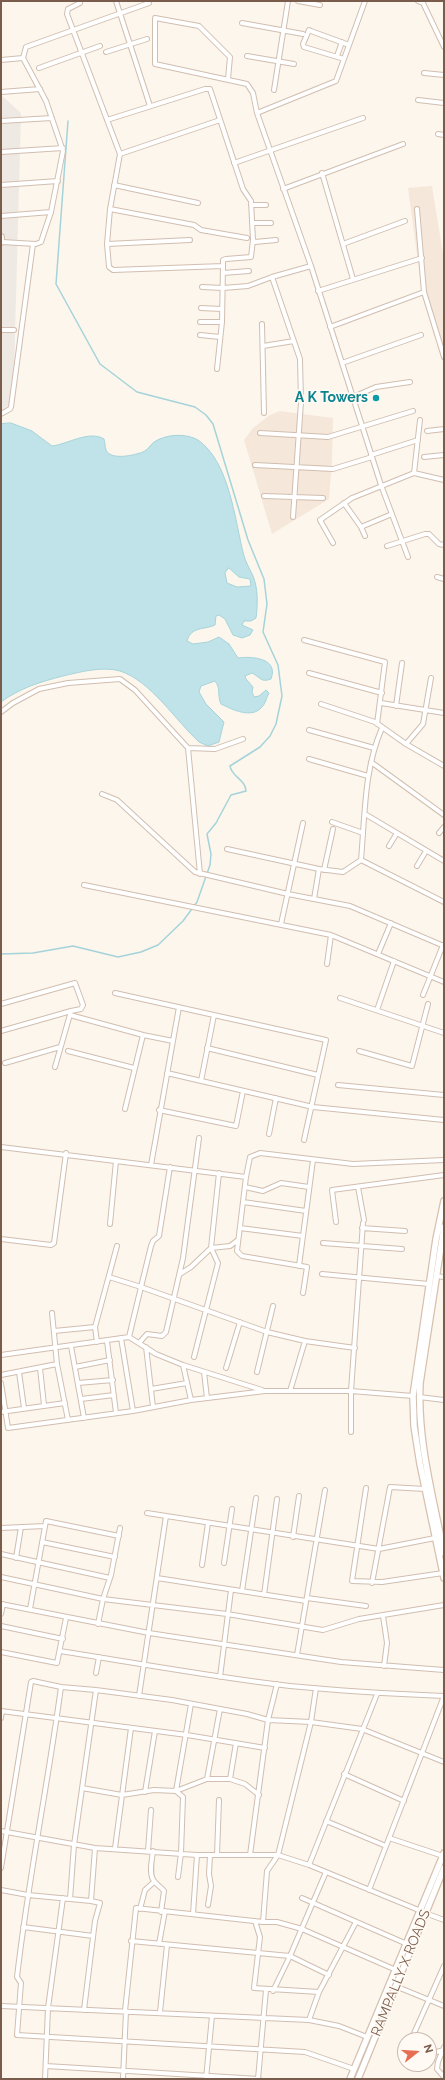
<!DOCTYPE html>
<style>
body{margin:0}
#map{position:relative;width:445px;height:2080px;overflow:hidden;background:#fdf6ec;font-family:Raleway,sans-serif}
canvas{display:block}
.frame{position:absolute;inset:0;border:2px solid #7a5c4d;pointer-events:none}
.north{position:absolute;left:397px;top:2032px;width:40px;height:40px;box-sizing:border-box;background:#fffaf3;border:1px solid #cabbb1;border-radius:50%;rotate:73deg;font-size:11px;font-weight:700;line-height:16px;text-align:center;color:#7a5c4d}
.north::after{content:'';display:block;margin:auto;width:14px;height:18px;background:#e76f51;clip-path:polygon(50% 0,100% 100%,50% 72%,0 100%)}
</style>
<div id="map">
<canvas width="445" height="2080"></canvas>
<div class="frame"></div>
<div class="north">N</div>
</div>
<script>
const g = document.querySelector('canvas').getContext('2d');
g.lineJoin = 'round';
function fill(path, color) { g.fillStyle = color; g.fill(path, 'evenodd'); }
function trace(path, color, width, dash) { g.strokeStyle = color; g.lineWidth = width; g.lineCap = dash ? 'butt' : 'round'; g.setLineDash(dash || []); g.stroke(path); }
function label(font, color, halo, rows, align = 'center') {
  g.font = font + ' Raleway,sans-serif'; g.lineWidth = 3.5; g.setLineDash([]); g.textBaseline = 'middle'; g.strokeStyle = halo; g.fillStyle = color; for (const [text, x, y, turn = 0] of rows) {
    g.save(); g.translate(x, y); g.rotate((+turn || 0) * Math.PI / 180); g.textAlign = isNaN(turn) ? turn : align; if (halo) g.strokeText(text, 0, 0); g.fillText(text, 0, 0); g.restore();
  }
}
const residential = new Path2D(`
 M432 186 444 260V373L443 362 422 292 408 188Z
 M280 411 333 418 332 461 329 499 272 534 244 440 253 428 270 415Z`);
const industrial = new Path2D(`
 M1 95 21 113 13 409 1 416Z`);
const water = new Path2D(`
 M11 423 32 431 52 446C68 444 89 430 104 439 105 442 105 447 106 450 111 461 135 455 143 452 148 450 150 445 154 442 166 434 186 433 198 440 230 462 235 522 244 556 246 563 250 569 253 576 258 588 258 604 256 618L251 621H244L242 625 253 630 250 635 242 638 233 635 225 619 219 615 216 616 215 625C205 630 191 626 187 641L193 644 208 642 219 637 229 644 238 658C252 656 279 658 271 679 261 683 260 677 252 673L245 676 246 679 253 687 252 692 254 697 259 696 266 690 269 693C266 698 266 703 262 707 252 719 233 710 221 704 217 696 221 688 215 681L201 686 199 692 206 704 224 722 219 742 208 746 199 742C176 721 151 681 120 671 102 666 80 672 63 676 40 682 20 688 1 702V424ZM229 568 239 577 250 579 251 586 237 587 227 583 225 573Z`);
const stream = new Path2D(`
 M1 954 33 953 73 946 118 957 141 952 158 945 183 921 197 902 210 865 211 854 207 834 216 823 231 795 246 791C246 780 231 776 230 766L260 747 270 736 276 724 282 696 278 665 263 632 267 604 264 579 248 540 213 424 206 415 195 407 137 392 100 364 56 284 68 121`);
const street = new Path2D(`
 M116 1 150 106
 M298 1 320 5
 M418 1 423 3 444 47
 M80 3 68 9 67 14 120 154 110 209 107 244 109 267 113 270 223 266 222 322 217 369
 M242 23 303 34
 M106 52 147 39
 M247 56 294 64
 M337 56 342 42
 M344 59 304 47 303 44 309 30 311 31 349 45
 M1 60 23 58 26 47 149 3
 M39 68 100 46
 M424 73 444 75
 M228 79 230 57 199 26 155 18V64L247 84 253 93 257 113 311 266 381 485 408 557
 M274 90 288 1
 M1 92 40 89
 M418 100 444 103
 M257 113 336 81 365 1
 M107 120 205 89H210L243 189 251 201 253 240 255 242 276 240
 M1 121 52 118
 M438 134 444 135
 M1 152 63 148
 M120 154 220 120
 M234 163 363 118
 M322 173 353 279
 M1 185 58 181
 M114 185 198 203
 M283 189 403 144
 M251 205H266
 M110 209 194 225 201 230 247 238
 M417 209 424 292 444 357
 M1 216 51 212
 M252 223H271
 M2 242 36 244 41 242 51 212 63 151 46 101 23 58
 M107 244 190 240
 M343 244 405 221
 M223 266V260L226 259 251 257 253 240
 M223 273 249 271
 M272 277 300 359 301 402 293 517
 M202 287 223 288 248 286 272 277 311 266
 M318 291 422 258
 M201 308 222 309
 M200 322H222
 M262 324 264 413
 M330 327 424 292
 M1 330H14
 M200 335 220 337
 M263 346 294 341
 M342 363 421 335
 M353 397 376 387 410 382
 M1 414 10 409 11 407 33 244
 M427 431 444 429
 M260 433 328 437 413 411
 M371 455 418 440
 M424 457 444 455
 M255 465 333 469 372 457
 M414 473 420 420
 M264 496 323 498
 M344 503 361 527 392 514
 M361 527 365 536
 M333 543 320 520 352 498 414 473 444 480
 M387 546 425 534H429L439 544 444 545
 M437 577 444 579
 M304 640 385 662 377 724
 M309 673 382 693
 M381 703 444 713
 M321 704 375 722 406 744 444 766
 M396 706 402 663
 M1 712 13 703 39 689 68 683 120 679 135 690 188 748 215 749 243 739
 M309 730 374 748
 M406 744 423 724 431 678
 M188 748 200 874
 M309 759 368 776
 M371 762 444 815
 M102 794 117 800 195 872 288 894 350 906 444 946
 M365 814 444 861
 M332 822 363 833
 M439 833 444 827
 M389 846 397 833
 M227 849 319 869
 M361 860C365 815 364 769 382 728
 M361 860 444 902
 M417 866 426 851
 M324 870 333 829
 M84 885 331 935 444 982
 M314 899 319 869 343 872 361 860
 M281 924 303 823
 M378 954 391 923
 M327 964 331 935
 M115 993 326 1040 304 1140
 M423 995 443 945
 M340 998 444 1033
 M1 1004 75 983 83 1005 81 1009 71 1011 55 1067
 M377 1010 394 961
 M70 1015 143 1035 173 1041
 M1 1031 71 1011
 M207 1048 318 1075
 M68 1051 134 1068
 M359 1051 412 1066 428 1004
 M5 1063 60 1047
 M167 1073 313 1107 444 1120
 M201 1081 214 1015
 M338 1085 444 1095
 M125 1109 143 1035
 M159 1110 236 1126 243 1091
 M269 1134 276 1098
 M1 1147 246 1177 250 1157 260 1153 353 1164 444 1160
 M151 1165 179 1007
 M246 1177 237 1251 242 1256 307 1267 303 1293
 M245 1187 263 1191 281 1183 309 1187
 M358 1187 364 1220
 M243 1202 306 1211
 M336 1222 332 1190 444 1175
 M110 1224 116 1161
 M240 1228 303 1236
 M362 1228 405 1231
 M1 1239 51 1245 54 1243 66 1153
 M323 1243 402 1249
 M299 1266 313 1160
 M180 1274 191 1267 211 1248 230 1246 238 1240
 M322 1274 429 1284
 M436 1276 444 1277
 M109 1277 141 1287 151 1246 153 1241 159 1236 170 1167
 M52 1313 57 1364 68 1420
 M54 1331 95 1327
 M129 1337 141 1287 267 1332 305 1341 355 1348
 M121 1338 133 1411
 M107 1341 116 1413
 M97 1342 95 1327 117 1246
 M139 1343 147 1334 162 1336 166 1332 183 1258 199 1138
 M71 1346 84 1418
 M146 1347 153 1407
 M1 1355 129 1337 156 1354 183 1365 262 1390
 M194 1357 218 1263 211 1248 219 1173
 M183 1365 191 1400
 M75 1367 110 1360
 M40 1368 44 1405
 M226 1368 240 1322
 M19 1372 24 1408
 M204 1372 207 1398
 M257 1372 273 1306
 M1 1375 57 1364
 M1 1383 8 1428 133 1411 191 1400 265 1391H351L413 1396
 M78 1383 113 1380
 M151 1389 187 1383
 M290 1391 305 1341
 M419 1397 444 1400
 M81 1399 114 1395
 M1 1412 65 1403
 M351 1432V1391L363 1223
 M366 1488 352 1581 382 1582 443 1573
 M147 1513 379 1549 435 1538
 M1 1528 45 1526
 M293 1537 299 1496
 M42 1542 115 1557
 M1 1554 110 1578
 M16 1558 21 1527
 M224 1563 232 1509
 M202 1565 208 1523
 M1 1577 103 1599 227 1614 323 1630 359 1619 444 1605
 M157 1578 306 1601
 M372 1583 390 1487 425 1489
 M242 1591 256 1498
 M264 1595 277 1499
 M307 1598 366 1606
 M1 1604 149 1633 341 1662 444 1670
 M30 1609 46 1521 119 1536
 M1 1614 3 1604
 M383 1616 387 1643 384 1666
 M98 1624 103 1599 111 1575 120 1528
 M1 1626 63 1639
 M60 1651C137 1663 213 1677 290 1686 341 1691 393 1694 444 1696
 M1 1652 57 1663 66 1618
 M297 1655 325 1490
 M96 1673 99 1657
 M220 1677 231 1590
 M61 1687C48 1784 28 1880 17 1977L21 1983 17 2035 305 2052 354 2069
 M139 1696 166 1516
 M1 1711 187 1735 265 1748
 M1 1718 2 1711
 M344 1774 404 1801
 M207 1779 220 1709
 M230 1779 236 1743
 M82 1788 122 1795 154 1790 176 1791 207 1779H230L245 1784 259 1795
 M176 1791 183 1797 181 1853 178 1877
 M176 1791 191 1704
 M145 1792 155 1731
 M326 1821 386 1846
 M1 1831 95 1848 197 1855H278L309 1865 421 1911
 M389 1838 443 1856
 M115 1848 131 1728
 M148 1851 151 1810
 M153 1851C152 1860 148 1876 155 1882 158 1886 161 1887 164 1891L161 1912
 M217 1855 219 1800
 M250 1855 268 1720 277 1684
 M309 1865 377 1694
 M1 1868 31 1682 33 1681 61 1687 96 1690 172 1700 247 1714 268 1720 311 1722 362 1729 444 1762
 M1 1890 28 1895 91 1901
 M369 1890 444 1696
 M302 1898 407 1944
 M70 1899 74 1845 96 1690
 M208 1905 211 1886 209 1874 210 1855
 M140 1909 145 1890 154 1882
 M425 1913 444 1920
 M193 1914 197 1855
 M255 1921 260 1937 254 1988 319 1992
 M263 1922 267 1871 278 1855 311 1722 316 1688
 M23 1927 93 1936
 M131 1941 290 1956 329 1975
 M159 1944 165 1911
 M395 1986 444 2006
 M273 1991 290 1956 326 1872
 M1 2006 309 2020 339 2026 367 2037
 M84 2010 95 1921 100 1903 91 1901 95 1848
 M125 2011 136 1908 263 1922H277L302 1929 396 1970
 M160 2012 167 1945
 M309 2020 319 1992 356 1922
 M411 2040 444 1966
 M444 2047 438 2062 437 2069 444 2077
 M429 2054 444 2050
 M46 2066 259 2079
 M45 2079 48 2008 63 1898
 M123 2079 126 2011
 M206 2079 212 2016
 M258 2079 266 1990`);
const secondary = new Path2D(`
 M1 237V242
 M444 1201 436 1239 413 1396 414 1426 420 1464 444 1578
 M444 1227 420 1383C417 1440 433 1497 444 1553
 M350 2079 444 1853
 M358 2079 444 1868`);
const markers = [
 [376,398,4,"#0f9aa8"]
];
const cultureNames = [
 ["A K Towers",368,398]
];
const streetNames = [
 ["RAMPALLY X ROADS",401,1973,-68]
];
fill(residential, '#f5e8da');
fill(industrial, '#efe9e4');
fill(water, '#bfe3e8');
trace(water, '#a5d3da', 1);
trace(stream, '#a5d3da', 1.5);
trace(street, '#d1beb0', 6);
trace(secondary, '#d6c0b0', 8);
trace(street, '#fff', 4);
trace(secondary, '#fff', 5.5);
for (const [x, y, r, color] of markers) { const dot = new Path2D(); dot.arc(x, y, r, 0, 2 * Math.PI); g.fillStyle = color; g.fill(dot); trace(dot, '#fffaf3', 1.5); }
label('bold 14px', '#0d838f', '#fffaf3', cultureNames, 'right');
label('14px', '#7a5c4d', '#fffaf3', streetNames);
</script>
